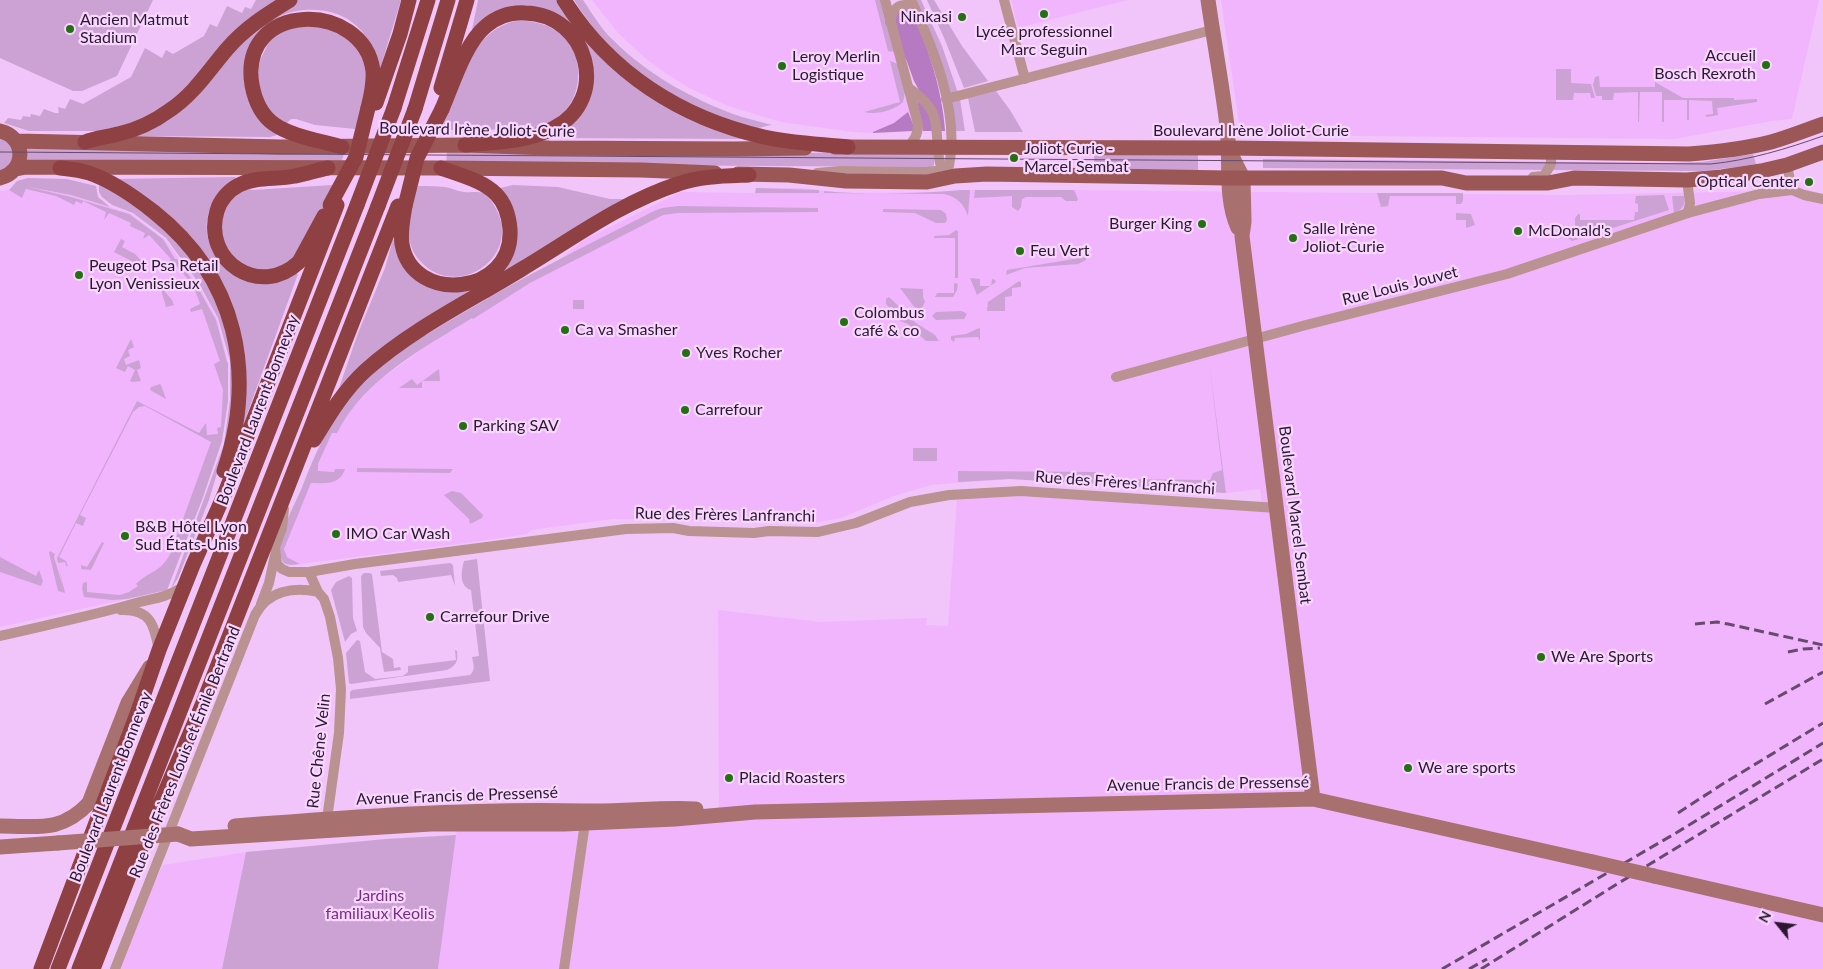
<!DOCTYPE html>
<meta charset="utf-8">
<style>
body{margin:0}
#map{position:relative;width:1823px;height:969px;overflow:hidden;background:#f1c5fa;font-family:Lato,sans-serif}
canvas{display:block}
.north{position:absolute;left:1753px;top:899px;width:50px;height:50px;-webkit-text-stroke:4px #f8d7ff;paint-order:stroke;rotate:299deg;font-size:14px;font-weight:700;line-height:20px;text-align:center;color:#2c1730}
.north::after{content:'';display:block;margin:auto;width:18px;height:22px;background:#2c1730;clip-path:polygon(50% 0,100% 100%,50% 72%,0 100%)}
</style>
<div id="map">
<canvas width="1823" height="969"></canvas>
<div class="north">N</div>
</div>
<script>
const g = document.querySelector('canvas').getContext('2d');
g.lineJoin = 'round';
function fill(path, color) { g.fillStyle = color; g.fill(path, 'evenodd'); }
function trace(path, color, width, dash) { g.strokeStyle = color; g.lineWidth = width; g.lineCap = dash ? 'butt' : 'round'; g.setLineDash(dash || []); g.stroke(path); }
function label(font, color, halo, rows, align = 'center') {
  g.font = font + ' Lato,sans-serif'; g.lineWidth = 4.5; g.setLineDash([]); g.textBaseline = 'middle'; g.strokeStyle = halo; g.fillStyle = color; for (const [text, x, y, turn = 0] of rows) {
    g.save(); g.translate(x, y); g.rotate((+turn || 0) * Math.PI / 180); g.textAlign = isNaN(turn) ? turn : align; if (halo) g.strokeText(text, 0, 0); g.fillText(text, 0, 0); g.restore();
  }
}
const built = new Path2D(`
 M592 0H883L913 124 873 133 853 132 781 122 728 106 689 88 664 72 645 58 618 33Z
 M1011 0H1128L1018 28Z
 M1221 0H1819L1792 119 1772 121 1675 139 1257 135 1239 123Z
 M28 187 71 195 130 213 165 240 197 283 217 319 228 363V401L222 441 167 590 0 627V191L9 190 22 197Z
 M756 188H803L843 193 935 192 962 190H1074L1568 195 1771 191 1823 201V969H438L453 849 459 821 719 814 718 610 820 622 927 618 926 625 948 626 957 499 1028 496 1263 512 1260 489 1226 493 1010 479 931 485 894 496 841 518 813 523 613 519 531 530 527 534 474 542 300 564 287 557 284 549 327 443 332 432 337 433 345 416 378 381 435 340 530 283 584 240 680 192 755 193Z
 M246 852 222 969H113L163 865Z`);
const green = new Path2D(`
 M0 0H153L117 76 82 91H73L0 58Z
 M256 0H280L166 107 122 130 116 127 99 131H29L4 123 8 118 21 120 23 116 30 117 31 114 40 116 44 109 55 113H59L58 107 65 109 70 99 83 104 131 77 145 48 162 58 166 50 173 54 204 36 210 24 217 27 227 6 242 13 245 7 251 9Z
 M298 0H401L380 69C370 29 345 7 304 10 288 11 271 18 261 32 257 36 255 43 252 49 246 60 242 72 245 85 248 96 271 122 278 132L277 135 270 137 127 136 209 78 264 20Z
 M478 0H559L605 59 750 139 546 138 557 133 591 62 541 9 472 30Z
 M574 0H583C592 13 601 29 613 40 648 75 695 101 742 117 752 120 762 122 772 125 767 125 762 128 757 128 750 127 742 124 735 122 670 103 609 58 574 0Z
 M875 0H883L894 52 888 51Z
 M916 0H921L942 46 958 93 953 94 949 93Z
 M927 0H934L962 46 988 81 964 88 945 40Z
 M521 20C535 22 549 24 561 34 583 53 584 91 564 112 556 119 547 124 538 129L525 125 490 130H443V122C459 82 472 27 521 20Z
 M314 21 353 40 367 70 364 106 355 129 315 125 296 119H291L286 124 270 111 263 101 258 87 259 62 269 42 279 31Z
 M890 61 898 64 905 92 903 102C893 111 877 115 864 112L900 102Z
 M1556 69H1571V83L1591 84 1595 98H1591L1590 93H1574L1573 100H1556Z
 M1599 76 1600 87H1655V82L1683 98H1734V100L1757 99V102L1717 108 1718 115 1707 117 1705 115 1713 114 1712 101 1689 100V120H1687V100H1664V122H1662V92H1640L1639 122H1638V92L1614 93 1613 100H1602V96H1596L1593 85 1595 77Z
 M996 91 1010 110 1023 132H975L968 98Z
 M960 99 965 131H955L952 101Z
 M0 138 10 143 14 152 10 166 0 171Z
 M25 148 345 151 341 163H26Z
 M447 152 774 154 845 152 934 154V165L932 167 446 164Z
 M1198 153V171L1094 170V154Z
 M1753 154 1756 164 1739 167 1702 171 1263 168V159L1670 163 1702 162Z
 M235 177 238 180C231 186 215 198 211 207 196 238 222 278 255 283 269 285 282 278 295 274H298L242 428 243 378 215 273 113 179Z
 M28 178 67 179 96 186 98 197 110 207 71 195 28 187 71 197 129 214 163 239 175 259H177L198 288 216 320 227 362 228 363V401L222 441 202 500 167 590 127 599 113 600 84 597 82 589 83 583 87 582V592L120 595 129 592 138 586 136 584C149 571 162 572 171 552L211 442 145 406 139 407 133 412 80 515 86 518 83 526 76 523 59 557 66 561 68 566H66L65 562 58 563 65 593 58 591 49 553 50 551 55 554 54 557 63 587 57 558 137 401 199 433 206 423 207 435 218 434 217 428 221 427 223 390 214 364 220 361 202 309 191 312 190 309 200 304 195 290 188 291 187 289 192 284 174 263 168 268 166 264 171 259 149 235 143 239 145 233 130 226 131 223 109 213 104 220 106 212 83 201 82 204 76 201 74 205 56 196 26 189 22 198 9 190 17 181Z
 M99 184 131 201 180 244 215 294 230 341 233 392 224 450 209 500 178 578 171 589 224 444 230 400V361L218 318 198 282 166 238 133 213 112 205 102 197 99 192Z
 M333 185C324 209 309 250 287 264 284 265 279 266 276 267 273 268 268 270 265 270 230 272 209 229 229 202 233 196 241 192 247 188L252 190Z
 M513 185 558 187 610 199H632L496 280 506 263 500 188Z
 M418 186C427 186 436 186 445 187 451 188 457 191 464 192 470 193 477 191 483 193 488 195 493 203 495 207 524 256 457 302 420 261 401 240 409 210 418 186Z
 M756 188 819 190V193H755Z
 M962 190H970L968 216C964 204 957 197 944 194L824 193V191C869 195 917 194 962 190Z
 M975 190H1074L1078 199 1077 201H1066L1061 197H1026L1022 199 1021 207 1018 211 1012 207V196L974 198Z
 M1377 193H1463V201L1461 204H1456V196H1390L1388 206 1381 207Z
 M1664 195 1669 210 1572 241 1567 237 1575 232V218L1578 214H1580V220H1634L1635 212H1638V204L1635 203 1636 196Z
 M1672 196H1684C1686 204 1682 210 1674 213Z
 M678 206 818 208V212L678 213 663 215 530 283 473 319 472 318C424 348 364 379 337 433H332L318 464V471L334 472 335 469H345C340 486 323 483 311 483L284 549 287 557 300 564C287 566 281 566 280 550 279 534 294 505 301 490 316 451 335 408 366 379 393 354 425 335 456 317 520 278 587 245 654 211L662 208Z
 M883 209 941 210 946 214 947 220 945 223H936L915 213 883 212Z
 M1456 213 1471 214 1475 225 1466 228V220H1456Z
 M956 230 958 231V278H955V238H934V236L949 235Z
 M121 239 125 241 122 247 135 254 145 265 143 267 114 252Z
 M393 239 413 274 481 286 338 391 358 333 385 268Z
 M1086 257V260L1078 264 1025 268 1006 275 1007 270Z
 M970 278 980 279V286H991L992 279 995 280 996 282 977 295Z
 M1019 281 1021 282V287L1012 288V296L1005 297V311H987L988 302Z
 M954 283 958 284 957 290 953 297H935L937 293H954Z
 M160 286 172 300 174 305 166 307Z
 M900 288 923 289V297L925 302 919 313Z
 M889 297 916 323 935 335 939 341H926L908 324 900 321V314H893V307H889L886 304V299Z
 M573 300H584V309H573Z
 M962 311 967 314 964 319 936 320 932 316 936 312Z
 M979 328 980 329V341L978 337 955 338 954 342 951 340V336L966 334Z
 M131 339 134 347 128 350 130 356 124 359 126 365 139 360 141 368 137 370 141 381 133 382 130 381 135 370 128 366 125 372 116 368Z
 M1209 361 1226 493 1112 485V479L1210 480 1213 473 1222 470Z
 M439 369 440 381H422V388H399L412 379 417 385Z
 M160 384 161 385 166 399 150 390 151 387Z
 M913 448H937V461H913Z
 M357 468 453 469 450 473 357 472Z
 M958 471 1096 472V484L1010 479 958 482Z
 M452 491 461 493 483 515 482 518 470 524 469 519 444 495Z
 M102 542 104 543 91 570 81 569V565L87 567Z
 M0 557 36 576 39 570 43 581 41 586 0 572Z
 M477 559 490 681 350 699V692L352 690 470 675C476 670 473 663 472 657L479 656 471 590C459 586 461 572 464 561Z
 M450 563 453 565 455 586 451 575 398 582 397 578 393 575 381 576 380 571Z
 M364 573H369L372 574 382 652 393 659 394 668 400 667 401 670 384 672 380 648 366 633 363 627 361 576Z
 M349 576 352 578 353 618 357 631 351 634 345 642 331 590 336 582Z
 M357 640 360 641 365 672 375 679 403 676 408 672V666L456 660 455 650 457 651C458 661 457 665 447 670L351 684 349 683 346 653Z
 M456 835 438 969H222L246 852 386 839Z`);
const forest = new Path2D(`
 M898 9 909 10C928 41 943 95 945 131H941L914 81 906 59 901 55 895 21Z
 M917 101 927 108 933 131H923Z
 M908 112 913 124V131L873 133V132L894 123Z`);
const street = new Path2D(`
 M885 0 918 124C918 134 915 141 907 147
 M1004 0 1025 79
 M890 22C893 7 899 3 913 6
 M909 88C943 113 934 122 939 158L940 163 948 173
 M946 99 1212 30
 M1787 165 1792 190
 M817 173 840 171 927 172 944 170 949 166C960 113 933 47 911 0
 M1533 177 1544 176 1551 164V152
 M1687 180 1690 203 1688 213
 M1116 377 1306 325 1507 274 1688 213 1759 194 1792 190 1804 195 1823 199
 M284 509 282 528 275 547 277 564 282 569 289 572H309L355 564 626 529 673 528 689 531 754 533 769 531 818 532 856 523 910 502 949 495 1021 491 1277 508
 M309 572 318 592 324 599 330 617 338 658 341 689 339 733 327 819
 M261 604 269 583 275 555
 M121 610C151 609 154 625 159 650
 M0 636C46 625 91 616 136 603 156 598 165 598 183 587
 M115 969 255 615C268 591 293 586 318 592
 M564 969 585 823`);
const secondary = new Path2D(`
 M1208 0C1214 42 1222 84 1227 126 1231 159 1224 197 1238 228
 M1228 148 1243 178 1244 222 1242 236 1244 252 1313 799
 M0 826C37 826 61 833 89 803L128 703 150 667
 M235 826C352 817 469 808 586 811 623 812 659 807 696 809
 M178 834 191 839 431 824H564L675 819 755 812 1313 799 1593 862
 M0 847 58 843
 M1654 876 1823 915`);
const primary = new Path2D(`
 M0 131C27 137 26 172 0 178
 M17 141 281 147 465 145 549 148 734 149 805 148
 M835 147 1228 148 1689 154C1717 152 1744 149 1771 142 1789 137 1806 130 1823 124
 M16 169 26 167 441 168 641 170 715 173
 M738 174 789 175 846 181 927 182 955 176 987 174 1228 178H1442L1466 183H1548L1574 178 1687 180 1722 177 1761 171 1787 165 1823 152`);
const highway = new Path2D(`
 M564 0C610 73 681 118 764 137 791 143 820 144 848 147
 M441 88 467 0
 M376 103 400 34 409 0
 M394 108 428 0
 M415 109 448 0
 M442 109C453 84 465 43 486 26 497 17 511 12 525 13 588 14 611 99 554 128 528 142 494 142 465 145
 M85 142C96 138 107 137 118 134 137 130 155 121 170 110 194 94 209 70 227 49 245 28 267 14 290 0
 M342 147C322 141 290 136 274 124 261 115 255 101 252 85 238 0 364 0 373 71 374 83 371 96 368 108
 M60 168C69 169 80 170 89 173 113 181 135 197 154 212 237 278 257 373 224 471
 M405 206C403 218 400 232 402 244 412 305 514 296 510 229 509 217 505 203 496 194 482 180 459 175 441 168
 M324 216 299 262C260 299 202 261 217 211 220 200 229 190 239 185 257 176 276 180 295 176 306 174 317 170 328 168
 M314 440C329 415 344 390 366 370 412 329 470 301 522 269 572 239 622 202 678 184 701 176 725 176 749 175
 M41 969 137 714 159 650 193 565 225 493 337 205
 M58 969 357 205
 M79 969 378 206
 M93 969 129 876 203 703 398 206`);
const tram = new Path2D(`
 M0 152 1711 164C1750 160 1786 149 1823 136`);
const rail = new Path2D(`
 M1695 624 1717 622 1728 624 1823 645
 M1788 652 1803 649 1820 648
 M1765 704 1823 672
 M1678 813 1721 785 1823 723
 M1442 969 1676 833 1823 743
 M1469 969 1487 959
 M1481 969 1617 884 1823 759`);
const secondaryBridge = new Path2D(`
 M58 843 178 834
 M1593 862 1654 876`);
const highwayBridge = new Path2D(`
 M330 205 356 157 368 108
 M357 205 394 108
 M378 206 415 109
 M405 206 417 158 442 109`);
const markers = [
 [1044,14,5,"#246f12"],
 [962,17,5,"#246f12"],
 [70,29,5,"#246f12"],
 [1766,65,5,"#246f12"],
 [782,66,5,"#246f12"],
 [1014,158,5,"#246f12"],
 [1809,182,5,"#246f12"],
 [1202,224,5,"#246f12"],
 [1518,231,5,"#246f12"],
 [1293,238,5,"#246f12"],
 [1020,251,5,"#246f12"],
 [79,275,5,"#246f12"],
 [844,322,5,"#246f12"],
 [565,330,5,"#246f12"],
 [686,353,5,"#246f12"],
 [685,410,5,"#246f12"],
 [463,426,5,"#246f12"],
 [336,534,5,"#246f12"],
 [125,536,5,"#246f12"],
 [430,617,5,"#246f12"],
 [1541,657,5,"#246f12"],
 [1408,768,5,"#246f12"],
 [729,778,5,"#246f12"]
];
const poiNames = [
 ["Ninkasi",952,17,"right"],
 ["Ancien Matmut",80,20],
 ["Stadium",80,38],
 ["Lycée professionnel",1044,32,"center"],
 ["Marc Seguin",1044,50,"center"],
 ["Accueil",1756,56,"right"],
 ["Bosch Rexroth",1756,74,"right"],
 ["Leroy Merlin",792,57],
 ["Logistique",792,75],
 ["Joliot Curie -",1024,149],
 ["Marcel Sembat",1024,167],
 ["Optical Center",1799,182,"right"],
 ["Burger King",1192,224,"right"],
 ["Salle Irène",1303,229],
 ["Joliot-Curie",1303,247],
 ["McDonald's",1528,231],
 ["Feu Vert",1030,251],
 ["Peugeot Psa Retail",89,266],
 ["Lyon Venissieux",89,284],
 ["Colombus",854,313],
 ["café & co",854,331],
 ["Ca va Smasher",575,330],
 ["Yves Rocher",696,353],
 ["Carrefour",695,410],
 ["Parking SAV",473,426],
 ["B&B Hôtel Lyon",135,527],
 ["Sud États-Unis",135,545],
 ["IMO Car Wash",346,534],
 ["Carrefour Drive",440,617],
 ["We Are Sports",1551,657],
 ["We are sports",1418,768],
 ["Placid Roasters",739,778]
];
const streetNames = [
 ["Boulevard Irène Joliot-Curie",477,130,1],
 ["Boulevard Irène Joliot-Curie",1251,131],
 ["Rue Louis Jouvet",1400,286,-14],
 ["Boulevard Laurent Bonnevay",258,410,-69],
 ["Rue des Frères Lanfranchi",1125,483,4],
 ["Rue des Frères Lanfranchi",725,515,1],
 ["Boulevard Marcel Sembat",1295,515,83],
 ["Rue Chêne Velin",319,751,-84],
 ["Rue des Frères Louis et Émile Bertrand",185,752,-68],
 ["Avenue Francis de Pressensé",1208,784,-1],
 ["Boulevard Laurent Bonnevay",111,787,-69],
 ["Avenue Francis de Pressensé",457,796,-2]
];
const parkNames = [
 ["Jardins",380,896],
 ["familiaux Keolis",380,914]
];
fill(built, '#f1b5fd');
fill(green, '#cca2d5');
fill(forest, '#b57ac2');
trace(street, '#b99291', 10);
trace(secondary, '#a8706f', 15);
trace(primary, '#9b5656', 15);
trace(highway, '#8e4042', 15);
trace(tram, '#674b6c', 1);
trace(rail, '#674b6c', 3, [10, 5]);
trace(secondaryBridge, '#a8706f', 15);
trace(highwayBridge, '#8e4042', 15);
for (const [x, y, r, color] of markers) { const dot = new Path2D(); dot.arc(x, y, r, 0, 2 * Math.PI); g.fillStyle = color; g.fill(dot); trace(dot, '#f8d7ff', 2); }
label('16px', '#2c1730', '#f8d7ff', poiNames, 'left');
label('16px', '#2c1730', '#f8d7ff', streetNames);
label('16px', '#762e85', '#f8d7ff', parkNames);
</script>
